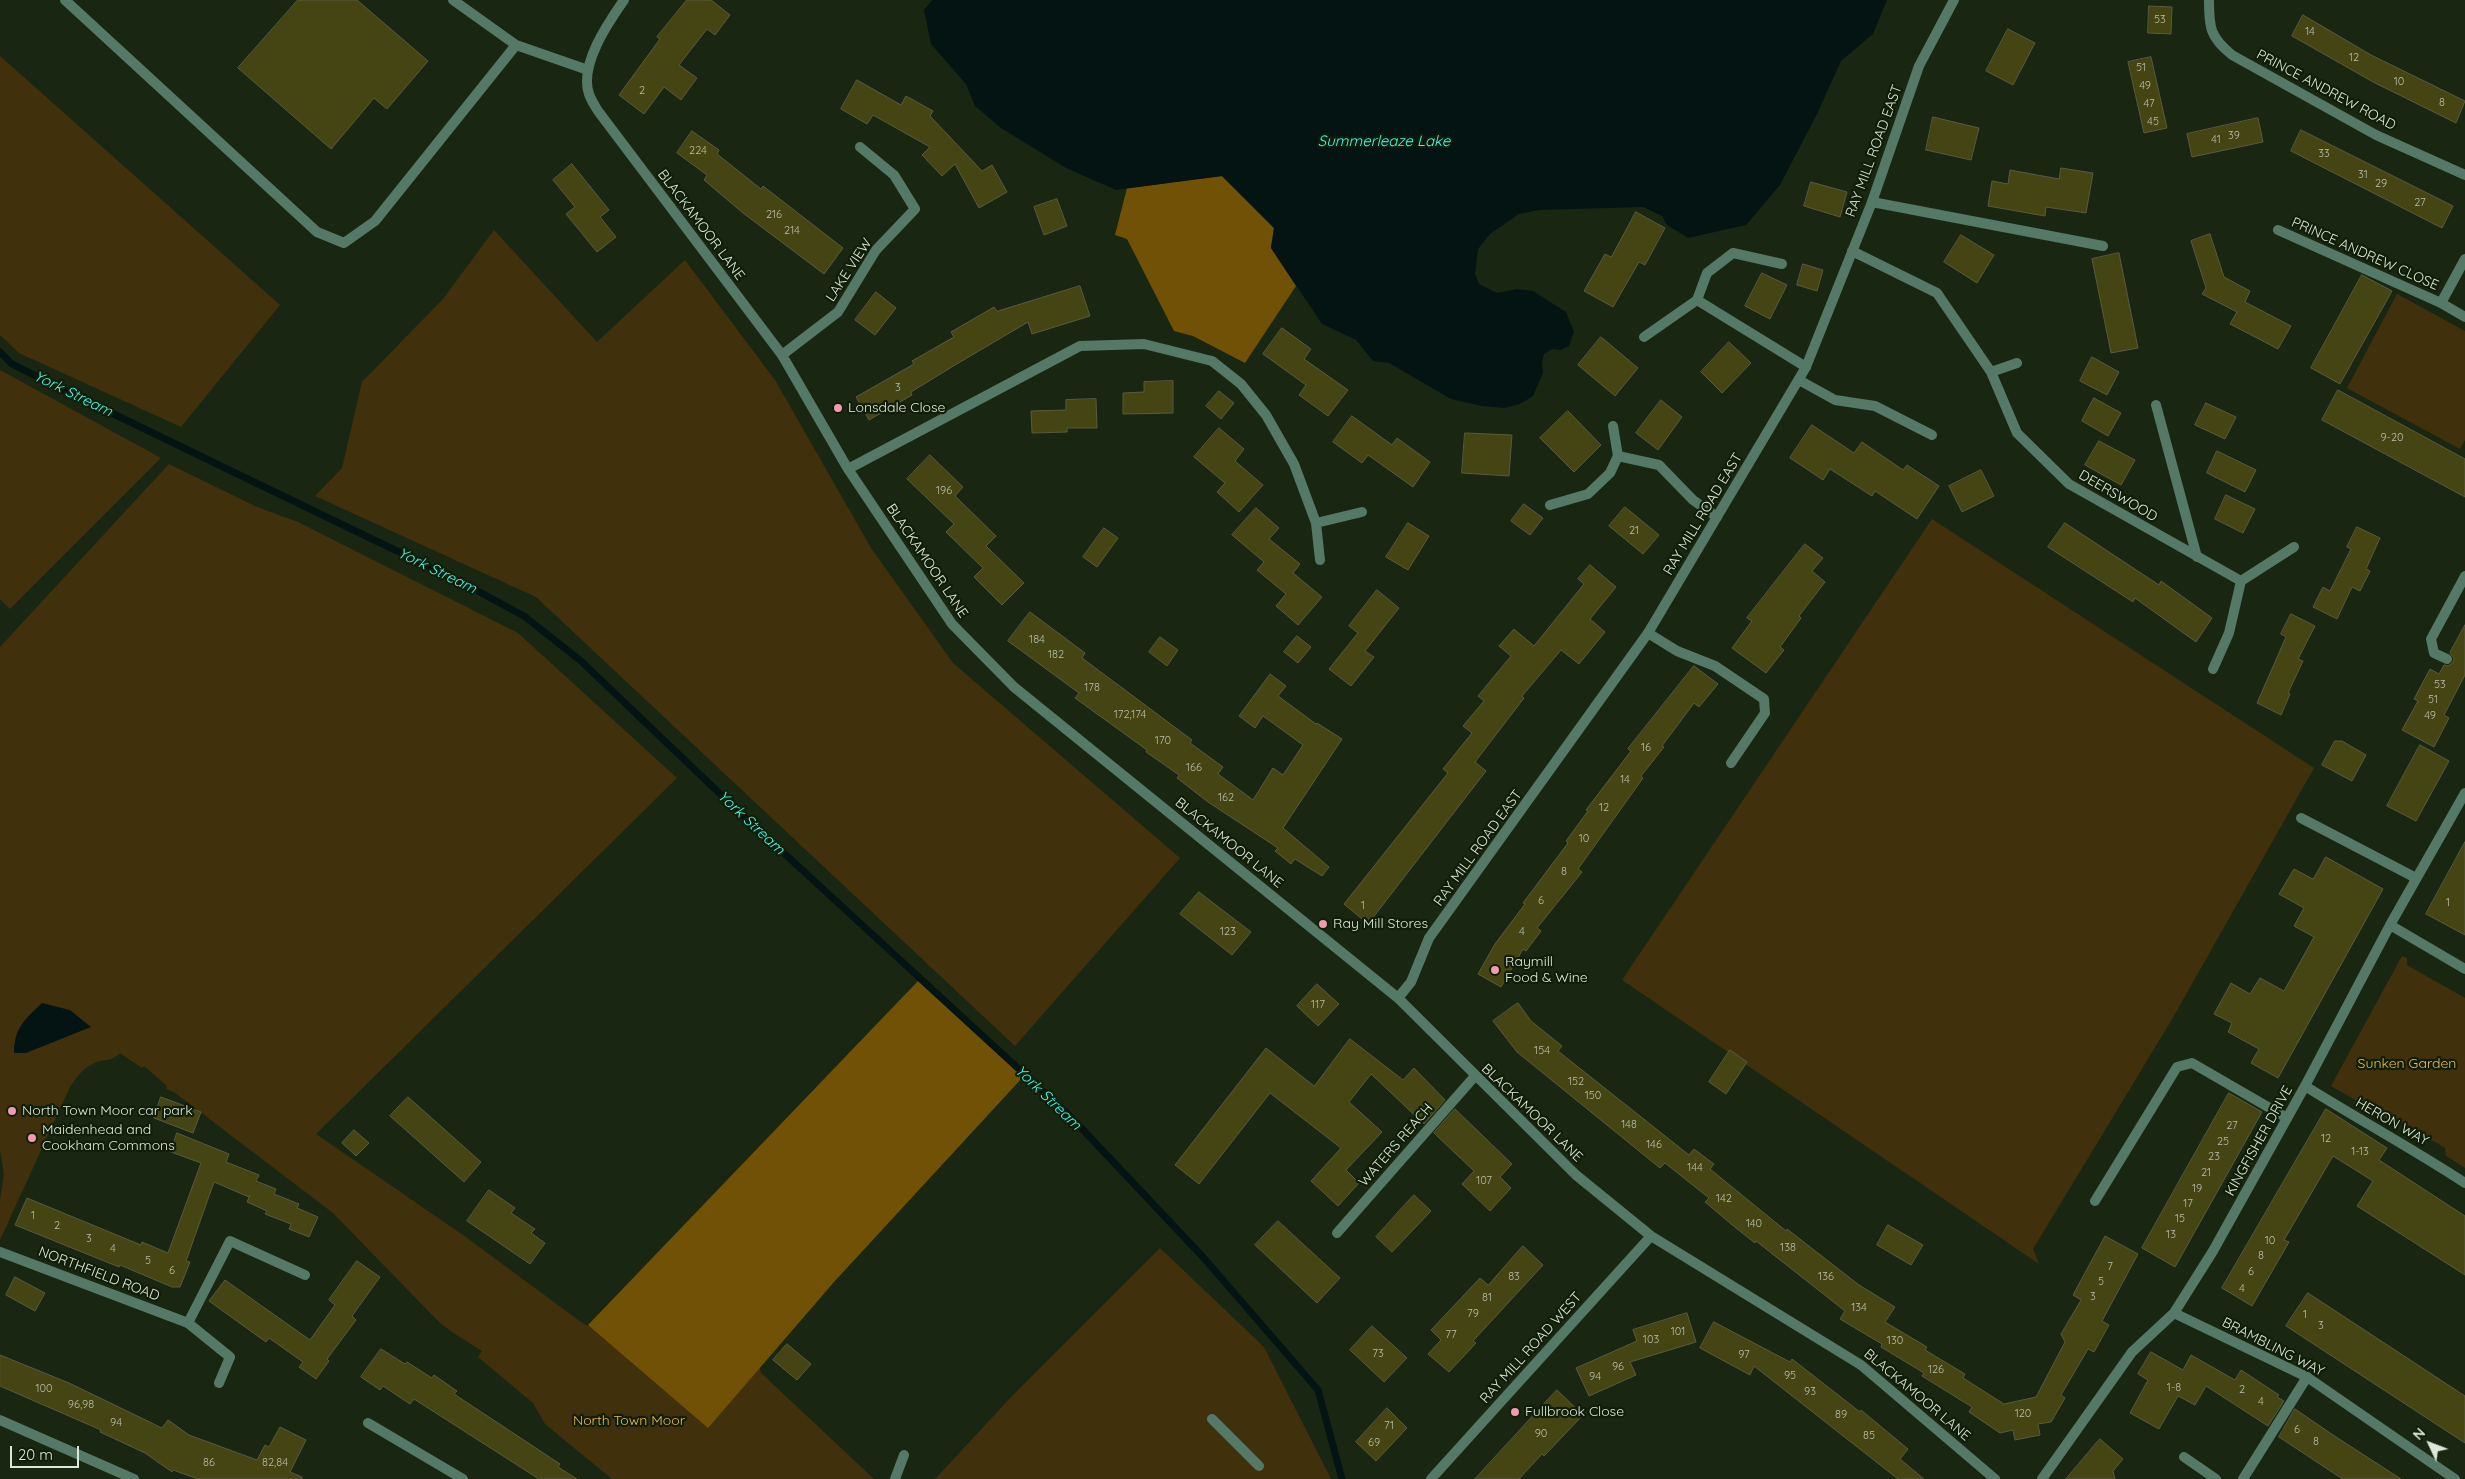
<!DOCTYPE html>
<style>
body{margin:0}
#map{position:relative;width:2465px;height:1479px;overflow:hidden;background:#192712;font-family:Quicksand,sans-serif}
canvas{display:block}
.north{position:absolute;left:2405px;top:1419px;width:50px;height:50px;-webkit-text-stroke:4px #101e09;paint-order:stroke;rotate:313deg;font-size:14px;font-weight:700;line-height:20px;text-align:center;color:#dde7d9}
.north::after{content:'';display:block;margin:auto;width:18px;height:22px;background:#dde7d9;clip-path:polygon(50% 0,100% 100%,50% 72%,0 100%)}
.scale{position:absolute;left:10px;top:1446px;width:69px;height:22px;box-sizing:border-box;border:2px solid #dde7d9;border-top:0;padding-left:6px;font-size:15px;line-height:18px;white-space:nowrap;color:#dde7d9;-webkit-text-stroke:4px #101e09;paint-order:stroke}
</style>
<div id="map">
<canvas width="2465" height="1479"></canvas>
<div class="north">N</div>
<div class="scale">20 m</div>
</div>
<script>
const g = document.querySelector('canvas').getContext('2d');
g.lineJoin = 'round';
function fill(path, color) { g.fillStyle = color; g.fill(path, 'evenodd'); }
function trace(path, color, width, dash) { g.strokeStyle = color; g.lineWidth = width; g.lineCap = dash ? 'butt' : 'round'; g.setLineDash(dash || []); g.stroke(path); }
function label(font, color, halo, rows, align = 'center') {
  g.font = font + ' Quicksand,sans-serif'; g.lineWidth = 4.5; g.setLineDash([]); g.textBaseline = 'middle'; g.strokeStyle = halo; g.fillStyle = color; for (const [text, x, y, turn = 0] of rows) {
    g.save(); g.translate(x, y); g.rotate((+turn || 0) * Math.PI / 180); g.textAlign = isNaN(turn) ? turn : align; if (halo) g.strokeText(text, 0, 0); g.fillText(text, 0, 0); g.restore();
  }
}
const green = new Path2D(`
 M0 56 280 305 181 427 19 353 0 335Z
 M494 230 597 342 685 260 775 380 871 548 953 663 1180 858 1015 1046 536 597 315 496 342 468 362 382 443 299Z
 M2397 294 2465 331V440L2460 449 2347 388Z
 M0 370 161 458 10 609 0 599Z
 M169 464 257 507 298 522 518 633 677 778 316 1134 463 1235 581 1322 601 1333 759 1365 761 1373 874 1479H612L545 1424 533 1403 478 1357 482 1351 452 1332 439 1322 333 1213 174 1092 166 1089 167 1086 144 1066 142 1068 120 1053C108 1063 109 1058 97 1062 84 1067 77 1076 70 1087L0 1240V1200L4 1174 0 1150V647Z
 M1932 519 2314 768 2171 1021 2033 1249 2039 1264 1622 980Z
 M2402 956 2407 958V965L2465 998V1168L2446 1156 2445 1148 2406 1124 2392 1121 2331 1086Z
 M1160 1248 1264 1347 1331 1479H935L1012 1396Z`);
const forest = new Path2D(`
 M1222 176 1274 228 1271 248 1296 286 1245 363 1193 336 1174 331 1127 239 1115 235 1127 188Z
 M918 981 1023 1077 834 1282 708 1428 588 1325Z`);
const water = new Path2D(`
 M932 0H1887L1873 34 1841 61 1817 114 1780 185 1746 225 1688 238 1667 225 1662 216 1643 207 1539 210 1519 214 1490 234 1478 249 1475 274 1479 284 1497 293 1517 289 1533 291 1566 312 1574 332 1569 346 1561 350 1552 349 1544 354 1542 362 1543 373 1533 396 1520 404 1504 408 1482 406 1451 399 1389 363 1373 361 1356 340 1322 324 1271 248 1274 228 1222 176 1116 190 1066 168 1001 128 975 106 966 84 931 44 924 10Z
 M42 1003 70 1010 91 1027 26 1053H14C14 1028 25 1019 42 1003Z`);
const stream = new Path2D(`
 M0 352 12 364 68 392 461 582 524 616 581 661 738 811 1069 1115 1203 1257 1318 1390 1342 1479`);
const building = new Path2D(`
 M298 0H357L428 61 387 109 374 98 331 149 238 68Z
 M687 0H711L730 15 715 35 707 29 679 65 697 78 681 100 664 87 644 114 619 95 660 39 657 37Z
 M2149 6 2172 7 2171 34 2148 33Z
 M2303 15 2371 55 2465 101 2456 123 2375 83 2292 36Z
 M2008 29 2035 43 2013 85 1986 71Z
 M2151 57 2167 128 2144 133 2128 62Z
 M857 80 901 105 906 96 933 111 930 116 982 171 992 165 1007 192 979 208 955 164 942 176 922 155 930 147 873 115 867 124 841 109Z
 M1933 117 1979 128 1971 160 1926 150Z
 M2258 118 2263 142 2192 157 2187 134Z
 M2301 130 2453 206 2442 228 2291 151Z
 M692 131 719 150 717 154 761 189 763 186 843 248 824 274 743 213 704 180 707 175 677 153Z
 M572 164 609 210 600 217 616 237 597 252 566 214 575 207 553 180Z
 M2061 168 2093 173 2086 213 2046 207 2045 216 1988 206 1992 181 2008 184 2010 170 2059 179Z
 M1811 182 1847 192 1840 217 1804 206Z
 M1057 199 1067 226 1044 235 1034 207Z
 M1636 212 1665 228 1645 265 1639 262 1613 307 1584 291 1605 254 1611 257Z
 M2210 234 2224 277 2250 291 2245 302 2291 326 2278 349 2230 324 2237 312 2202 294 2206 288 2191 241Z
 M1961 235 1994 255 1977 283 1944 262Z
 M2119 253 2138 348 2111 353 2092 259Z
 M1803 264 1823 270 1817 291 1797 285Z
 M1762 273 1787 285 1770 319 1745 306Z
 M2362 275 2392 291 2340 384 2311 368Z
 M1080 286 1090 316 1032 334 1028 322 955 365 911 392 912 395 869 420 856 397 914 364 912 361 954 337 951 332 994 307 997 311Z
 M876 292 896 308 875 335 855 320Z
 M1282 328 1311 349 1304 359 1348 390 1328 416 1299 395 1306 385 1263 354Z
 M1601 337 1638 368 1615 396 1578 365Z
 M1729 342 1751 363 1722 393 1701 372Z
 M2092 357 2119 372 2107 395 2080 381Z
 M1173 381V413L1123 414V393L1144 392V382Z
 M2338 390 2465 459V497L2322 420Z
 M1219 391 1234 403 1221 419 1206 406Z
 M2094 398 2121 413 2108 436 2082 421Z
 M1096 399 1097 428H1067V432L1032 433 1031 411 1066 410V400Z
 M1661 400 1682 417 1658 450 1636 433Z
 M2206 403 2236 417 2225 439 2195 425Z
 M1568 411 1601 445 1574 472 1540 438Z
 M1352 416 1392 445 1397 438 1430 462 1413 487 1368 455 1362 463 1333 442Z
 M1812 425 1854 453 1862 442 1903 470 1907 465 1939 486 1917 519 1875 491 1872 496 1830 469 1823 480 1790 458Z
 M1219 428 1244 449 1235 461 1263 485 1239 512 1217 492 1225 483 1194 457Z
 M1465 433 1512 435 1509 476 1462 473Z
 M2099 441 2135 460 2121 485 2085 465Z
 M2217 451 2256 470 2245 492 2207 473Z
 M930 455 963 487 955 496 996 536 986 546 1024 583 1002 605 974 577 983 568 946 532 954 524 907 479Z
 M1981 470 1994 496 1962 512 1949 486Z
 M2226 495 2255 509 2243 533 2215 519Z
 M1524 504 1543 518 1530 535 1511 521Z
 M1625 507 1659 535 1643 554 1609 526Z
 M1256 508 1279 528 1269 539 1300 564 1293 573 1322 597 1298 625 1276 606 1286 594 1257 570 1264 562 1232 535Z
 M1408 523 1429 536 1408 570 1386 557Z
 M2065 523 2159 585 2161 581 2212 618 2196 642 2135 598 2133 602 2048 547Z
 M2357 527 2380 538 2366 569 2370 571 2360 591 2352 587 2337 619 2313 607 2323 587 2330 591 2351 549 2347 547Z
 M1104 528 1118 538 1097 567 1083 557Z
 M1805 544 1823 558 1812 571 1825 582 1799 616 1801 618 1780 647 1784 650 1766 673 1732 648 1752 621 1747 618Z
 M1590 565 1616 587 1590 619 1605 632 1579 664 1561 650 1522 696 1524 698 1475 762 1486 771 1368 924 1344 904 1448 773 1443 769 1472 733 1463 726 1484 701 1478 696 1511 656 1499 646 1514 629 1534 646 1584 584 1578 579Z
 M1377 590 1399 608 1365 651 1374 657 1351 686 1329 669 1358 633 1349 626Z
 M1030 612 1085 653 1082 658 1192 740 1190 743 1223 767 1218 774 1253 800 1273 768 1283 775 1303 745 1263 716 1255 728 1239 716 1270 674 1286 686 1278 696 1316 724 1317 723 1342 739 1283 828 1329 867 1322 876 1295 859 1291 864 1275 851 1278 848 1208 802 1177 778 1179 775 1146 752 1147 750 1075 698 1079 693 1008 641Z
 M2291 614 2315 626 2298 659 2303 661 2288 693 2290 694 2281 715 2257 703 2286 637 2281 634Z
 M2465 625V675L2444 715 2449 718 2434 747 2402 730 2418 701 2414 699 2430 669 2439 674 2444 665 2448 666 2453 662 2454 658 2450 653Z
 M1297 636 1311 647 1298 663 1284 652Z
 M1160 637 1178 650 1167 666 1149 652Z
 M1694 666 1718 684 1699 707 1694 703 1662 746 1664 747 1641 776 1643 778 1578 869 1582 872 1537 928 1541 931 1526 951 1523 949 1501 987 1478 974 1495 944 1525 904 1523 903 1568 843 1566 841 1588 811 1586 810 1631 751 1628 749Z
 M2335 741H2342L2366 755 2352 781 2322 765Z
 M2420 745 2449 761 2416 821 2387 806Z
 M2465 842V935L2426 914Z
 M2326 857 2383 889 2278 1078 2251 1063 2259 1049 2228 1032 2232 1023 2214 1014 2231 983 2250 994 2260 978 2284 991 2314 937 2294 926 2304 908 2279 894 2294 869 2313 879Z
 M1199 892 1251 932 1232 955 1180 914Z
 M1317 984 1339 1004 1318 1026 1297 1006Z
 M1518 1003 1531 1021 1562 1046 1558 1051 1689 1155 1694 1149 1714 1164 1710 1169 1786 1231 1787 1229 1859 1285 1895 1307 1885 1322 1927 1347 1925 1350 1965 1374 1963 1378 2004 1404 2036 1397 2065 1342 2061 1334 2081 1300 2073 1295 2105 1236 2138 1254 2102 1321 2109 1325 2094 1352 2088 1349 2061 1395 2065 1398 2051 1422 2038 1424 2040 1435 2015 1440 2013 1430 2000 1433 1969 1412 1972 1407 1922 1376 1924 1373 1881 1347 1882 1344 1840 1319 1845 1311 1756 1241 1755 1243 1736 1228 1705 1202 1709 1198 1665 1163 1660 1168 1517 1052 1493 1021Z
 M1350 1039 1403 1080 1414 1068 1445 1100 1424 1124 1371 1074 1349 1102 1382 1132 1346 1170 1359 1183 1338 1206 1311 1181 1341 1148 1270 1093 1199 1184 1175 1165 1266 1048 1314 1086Z
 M1730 1050 1747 1062 1726 1094 1709 1082Z
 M2229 1093 2262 1112 2175 1267 2142 1248Z
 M161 1097 201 1112 193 1133 154 1118Z
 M408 1097 481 1162 464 1182 390 1116Z
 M1455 1109 1512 1164 1500 1177 1511 1188 1490 1211 1462 1184 1474 1171 1434 1133Z
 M2326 1109 2387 1148 2379 1160 2465 1216V1275L2357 1206 2373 1181 2333 1156 2284 1240 2289 1242 2252 1306 2222 1288Z
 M354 1130 369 1143 356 1156 342 1143Z
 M177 1133 229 1154 226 1162 259 1175 256 1181 276 1189 274 1194 299 1204 297 1208 318 1217 309 1237 289 1229 291 1224 265 1214 267 1211 247 1202 250 1195 249 1197 214 1182 186 1261 190 1262 180 1287H172L120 1265 119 1267 15 1225 27 1198 141 1245 142 1242 168 1253 201 1163 171 1152Z
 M489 1190 515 1208 511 1213 535 1229 531 1233 545 1243 530 1264 467 1221Z
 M1414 1195 1431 1211 1392 1252 1376 1237Z
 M1278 1221 1340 1278 1317 1303 1255 1245Z
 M1888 1225 1923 1245 1911 1265 1877 1245Z
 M1523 1246 1543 1265 1473 1341 1476 1343 1449 1372 1428 1354 1441 1340 1431 1330 1480 1278 1488 1285Z
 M357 1261 380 1277 352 1316 356 1320 327 1359 329 1361 316 1379 299 1367 303 1362 269 1338 266 1342 209 1301 225 1280 310 1340 335 1305 329 1300Z
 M15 1277 45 1293 35 1311 6 1295Z
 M2308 1293 2465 1396V1443L2286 1326Z
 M1687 1313 1696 1342 1630 1362 1636 1375 1589 1396 1576 1368 1637 1341 1633 1330Z
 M1714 1322 1790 1362 1792 1359 1860 1412 1861 1410 1908 1449 1900 1459 1924 1479H1898L1754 1366 1750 1375 1700 1348Z
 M1372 1326 1407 1358 1384 1382 1350 1350Z
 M787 1344 811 1364 797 1380 773 1360Z
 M381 1349 405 1364 407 1362 432 1378 434 1375 457 1391 454 1394 560 1464 558 1467 577 1479H539L414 1399 410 1404 383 1386 380 1390 361 1377Z
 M2151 1352 2183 1370 2191 1355 2235 1380 2241 1370 2279 1395 2277 1397 2284 1401 2268 1426 2206 1386 2195 1405 2178 1396 2159 1429 2130 1413 2148 1380 2138 1374Z
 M0 1355 69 1383 162 1428 168 1420 189 1435 257 1460 265 1445 269 1447 280 1427 306 1440 290 1472 302 1477V1479H198L173 1470 172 1472 145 1453 100 1432 101 1430 0 1386Z
 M1557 1390 1583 1415 1544 1456 1542 1454 1519 1479H1475Z
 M1387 1408 1407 1428 1376 1461 1356 1442Z
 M2295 1409 2333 1435 2401 1479H2343L2338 1476 2279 1437Z
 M2100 1439 2123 1459 2113 1471 2115 1479H2066Z`);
const service = new Path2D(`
 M65 0 317 232 344 243 375 221 516 45 588 70
 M453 0 516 45
 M1872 202 2103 246
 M1697 300 1806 367
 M1644 337 1697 300 1707 273 1733 253 1782 264
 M1618 456 1659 465 1693 500 1717 517
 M1550 505 1588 494 1610 473 1618 456 1613 426
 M1648 633 1677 651 1715 666 1764 699 1765 713 1731 763
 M2447 659 2434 653 2431 639 2465 576
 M2301 818 2416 878
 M2095 1201 2177 1067 2192 1063 2287 1118
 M219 1383 230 1357 188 1323 230 1241 305 1275
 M1212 1419 1259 1466
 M2184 1457 2216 1479
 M895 1479 904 1455
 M2243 1479 2307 1377`);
const minor = new Path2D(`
 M624 0C608 23 579 65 589 94 591 100 595 106 598 111L782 355 848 469 952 624 1014 687 1398 998 1576 1175 1651 1236 1861 1365 1995 1479
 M2209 0C2209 28 2210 37 2232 55L2376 135 2465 175
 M2278 230 2441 303 2465 317
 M1852 251 1937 293 1991 372 2017 363
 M2441 303 2465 259
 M782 355 838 312 876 250 915 209 894 175 860 147
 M1991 372 2017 433 2069 484 2241 581 2294 547
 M1799 380 1835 400 1875 406 1932 435
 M2156 405 2197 557
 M848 469 1080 346 1144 344 1212 361 1241 384 1266 415 1294 464 1316 523 1362 512
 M1316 523 1320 560
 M2213 669 2229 633 2241 581
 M2390 925 2465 969
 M1398 998 1411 982 1429 938 1648 633 1806 367 1872 202 1919 66 1954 0
 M2305 1086C2358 1119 2413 1149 2465 1183
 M1337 1233 1475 1076
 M0 1252 188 1323
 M2174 1313 2307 1377 2455 1479
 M0 1420 134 1479
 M368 1423 463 1479
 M1431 1479 1651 1236
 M2042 1479 2132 1352 2174 1313 2213 1251 2305 1086 2390 925 2465 793`);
const markers = [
 [838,408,5,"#f29ab0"],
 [1323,924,5,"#f29ab0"],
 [1495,970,5,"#f29ab0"],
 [12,1111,5,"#f29ab0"],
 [32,1138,5,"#f29ab0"],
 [1515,1412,5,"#f29ab0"]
];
const numberNames = [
 ["53",2160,20],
 ["14",2310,32],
 ["12",2354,58],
 ["51",2141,68],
 ["10",2399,82],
 ["49",2145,86],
 ["2",642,91],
 ["8",2442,103],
 ["47",2149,104],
 ["45",2153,122],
 ["39",2234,136],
 ["41",2216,140],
 ["224",698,151],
 ["33",2324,154],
 ["31",2363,175],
 ["29",2381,184],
 ["27",2420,203],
 ["216",774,215],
 ["214",792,231],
 ["3",898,388],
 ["9-20",2392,438],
 ["196",944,491],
 ["21",1634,531],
 ["184",1037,640],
 ["182",1056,655],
 ["53",2440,685],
 ["178",1092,688],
 ["51",2433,700],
 ["172,174",1130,715],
 ["49",2430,716],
 ["170",1163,741],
 ["16",1646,748],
 ["166",1194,768],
 ["14",1625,780],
 ["162",1226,798],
 ["12",1604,808],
 ["10",1584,839],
 ["8",1564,872],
 ["6",1541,901],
 ["1",2448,903],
 ["1",1363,906],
 ["123",1228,932],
 ["4",1522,932],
 ["117",1318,1005],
 ["154",1542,1051],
 ["152",1576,1082],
 ["150",1593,1096],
 ["148",1629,1125],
 ["27",2232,1126],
 ["12",2326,1139],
 ["25",2223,1142],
 ["146",1654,1145],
 ["1-13",2360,1152],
 ["23",2214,1157],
 ["144",1695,1168],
 ["21",2206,1173],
 ["107",1484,1181],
 ["19",2197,1189],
 ["142",1724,1199],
 ["17",2188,1204],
 ["1",33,1216],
 ["15",2180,1219],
 ["140",1754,1224],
 ["2",57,1226],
 ["13",2171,1235],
 ["3",89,1239],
 ["10",2270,1241],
 ["138",1788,1248],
 ["4",113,1249],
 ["8",2261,1256],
 ["5",148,1261],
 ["7",2110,1267],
 ["6",172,1271],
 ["6",2251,1272],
 ["83",1514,1277],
 ["136",1826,1277],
 ["5",2101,1282],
 ["4",2242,1289],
 ["3",2093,1297],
 ["81",1487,1298],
 ["134",1859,1308],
 ["79",1473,1314],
 ["1",2305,1315],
 ["3",2321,1326],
 ["101",1678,1332],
 ["77",1451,1335],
 ["103",1651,1340],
 ["130",1895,1341],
 ["73",1378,1354],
 ["97",1744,1355],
 ["96",1618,1367],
 ["126",1936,1370],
 ["95",1790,1376],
 ["94",1595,1377],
 ["1-8",2174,1388],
 ["100",44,1389],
 ["2",2242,1390],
 ["93",1810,1392],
 ["4",2261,1402],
 ["96,98",81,1405],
 ["120",2023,1414],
 ["89",1841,1415],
 ["94",116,1423],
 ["71",1389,1426],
 ["6",2297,1430],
 ["90",1541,1434],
 ["85",1869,1436],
 ["8",2316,1442],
 ["69",1374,1443],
 ["86",209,1463],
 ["82,84",275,1463]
];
const streetNames = [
 ["PRINCE ANDREW ROAD",2326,90,28],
 ["RAY MILL ROAD EAST",1874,151,-70],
 ["BLACKAMOOR LANE",701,225,53],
 ["PRINCE ANDREW CLOSE",2365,254,24],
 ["LAKE VIEW",849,270,-57],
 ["DEERSWOOD",2118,496,30],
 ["RAY MILL ROAD EAST",1703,514,-59],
 ["BLACKAMOOR LANE",927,561,56],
 ["BLACKAMOOR LANE",1229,843,39],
 ["RAY MILL ROAD EAST",1478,848,-54],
 ["BLACKAMOOR LANE",1532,1113,44],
 ["HERON WAY",2392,1122,30],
 ["KINGFISHER DRIVE",2259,1141,-61],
 ["WATERS REACH",1396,1145,-49],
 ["NORTHFIELD ROAD",99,1274,21],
 ["BRAMBLING WAY",2273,1347,27],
 ["RAY MILL ROAD WEST",1531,1348,-48],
 ["BLACKAMOOR LANE",1917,1395,40]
];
const poiNames = [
 ["Lonsdale Close",848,408],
 ["Ray Mill Stores",1333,924],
 ["Raymill",1505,962],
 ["Food & Wine",1505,978],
 ["North Town Moor car park",22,1111],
 ["Maidenhead and",42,1130],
 ["Cookham Commons",42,1146],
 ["Fullbrook Close",1525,1412]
];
const parkNames = [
 ["Sunken Garden",2407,1064],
 ["North Town Moor",629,1421]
];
const waterNames = [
 ["Summerleaze Lake",1384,141],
 ["York Stream",73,394,26],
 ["York Stream",437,571,26],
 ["York Stream",751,823,43],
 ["York Stream",1048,1098,44]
];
fill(green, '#41300c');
fill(forest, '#705106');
fill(water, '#041413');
trace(stream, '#041413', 7);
fill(building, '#454514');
trace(building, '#595a3f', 1);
trace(service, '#547966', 10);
trace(minor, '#547966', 10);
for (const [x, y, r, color] of markers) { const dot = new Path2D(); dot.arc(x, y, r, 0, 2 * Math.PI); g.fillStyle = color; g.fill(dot); trace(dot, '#101e09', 2); }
label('11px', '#b7bea8', null, numberNames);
label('14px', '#dde7d9', '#101e09', streetNames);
label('14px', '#dde7d9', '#101e09', poiNames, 'left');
label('14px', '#f1ba44', '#101e09', parkNames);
label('italic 15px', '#3ffbf0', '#101e09', waterNames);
</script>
